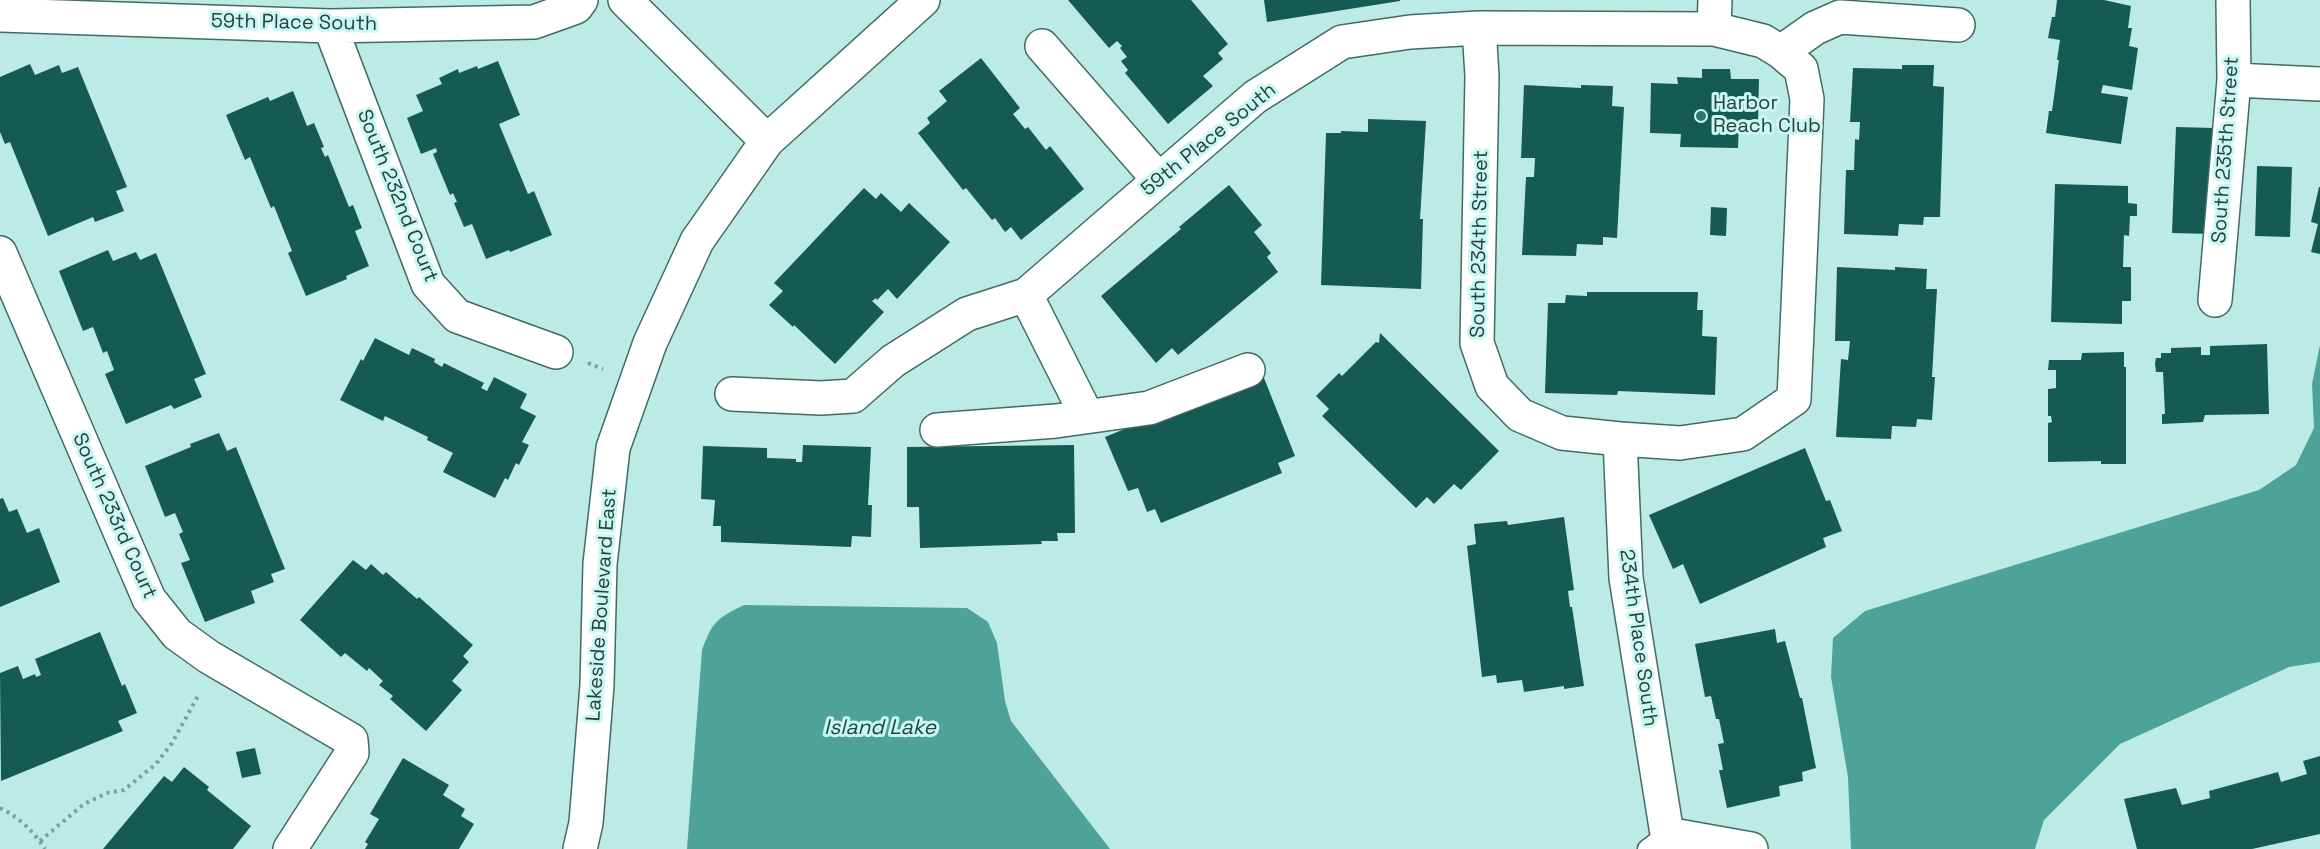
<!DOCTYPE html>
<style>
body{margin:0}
canvas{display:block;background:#bbebe4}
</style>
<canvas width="2320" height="849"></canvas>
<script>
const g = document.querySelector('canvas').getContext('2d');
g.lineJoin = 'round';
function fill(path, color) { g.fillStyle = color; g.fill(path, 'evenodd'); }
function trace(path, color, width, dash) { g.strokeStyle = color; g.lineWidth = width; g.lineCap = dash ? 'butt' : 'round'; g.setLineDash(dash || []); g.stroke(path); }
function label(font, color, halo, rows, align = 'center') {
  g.font = font + ' "Space Grotesk",sans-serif'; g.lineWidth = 6; g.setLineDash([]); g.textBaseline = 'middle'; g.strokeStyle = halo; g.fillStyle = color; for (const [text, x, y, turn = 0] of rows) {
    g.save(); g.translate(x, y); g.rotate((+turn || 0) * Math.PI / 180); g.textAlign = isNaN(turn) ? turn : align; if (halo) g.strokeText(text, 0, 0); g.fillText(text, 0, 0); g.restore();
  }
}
const water = new Path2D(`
 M2320 345V662L2289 667 2120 744 2044 820 2035 849H1851L1848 777 1831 677 1833 638 1865 611 2259 490 2296 465 2314 428 2312 384Z
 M744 605 967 608 988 622 997 643 1005 701 1011 721 1110 849H687L702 650C713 621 716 619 744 605Z`);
const building = new Path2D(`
 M1068 0H1191L1228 44 1218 53 1223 59 1203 76 1213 86 1168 124 1125 73 1128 70 1121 61 1127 57 1120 48 1122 46 1117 41 1109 48Z
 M1264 0H1400V1L1267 22Z
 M2057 0H2104L2131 6 2128 28H2132L2129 46 2138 48 2132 90 2103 85 2101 93 2128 97 2121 144 2046 133 2049 111H2052L2059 60H2057L2060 40 2048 38 2052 17H2055Z
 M981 58 1020 108 1013 114 1025 129 1028 127 1046 150 1050 146 1084 189 1021 240 1011 227 1005 232 995 218 992 220 966 188 963 190 918 133 930 123 927 118 947 101 939 91Z
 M498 61 520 115 499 124 528 194 534 191 552 235 510 252 509 250 486 259 472 224 464 227 454 203 457 202 453 193 450 195 433 154 437 152 436 148 421 154 407 118 423 111 416 95 442 84 439 78 458 69 459 73 477 66 478 69Z
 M30 64 35 75 59 65 62 73 78 67 127 187 116 191 124 211 95 222 93 217 48 236 10 142 5 144 0 132V77Z
 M1902 65H1934L1933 86 1944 87 1940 217H1924L1923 225 1899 224 1898 236 1844 234 1846 170H1854L1855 139 1859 140 1860 122H1850L1853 68 1902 69Z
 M1702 69H1730L1731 79H1759L1758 120H1739L1738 148 1680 147 1681 134 1650 133 1651 83 1678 84 1677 77 1702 78Z
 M1524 85 1581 88V85L1613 86 1612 106 1624 107 1617 238 1603 237V245L1577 244 1576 256 1522 255 1526 177H1534L1535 158H1521Z
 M293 91 307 126 314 123 324 147 321 148 325 157 328 155 349 207 353 205 362 228 355 231 369 266 346 276 347 279 306 296 288 253 292 251 274 206 271 208 250 157 245 160 226 115 268 97 270 101Z
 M1368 119 1426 121 1420 219H1423L1421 289 1321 285 1326 133H1341V131L1368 132Z
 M2176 127 2214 128 2211 234 2172 233Z
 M2257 166 2292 167 2290 237 2255 236Z
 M2055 184 2128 186V203L2137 204V216H2130L2129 236 2124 235 2123 267H2131V301H2122V324L2051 322Z
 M1229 185 1262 225 1254 232 1271 253 1267 257 1278 272 1178 355 1172 348 1156 363 1101 296 1181 229 1179 227Z
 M2319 187H2320V254L2311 252 2318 224 2311 222Z
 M864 188 876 199 881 193 901 212 909 203 950 242 897 299 888 289 877 300 876 298 872 301 884 312 835 364 794 325 793 327 769 305 783 291 774 283Z
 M1711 207 1727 208 1726 236 1710 235Z
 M108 250 113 261 136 252 140 260 156 253 206 374 194 379 202 397 174 409 171 405 126 424 105 374 114 370 107 351 103 353 93 327 83 331 59 271Z
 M1837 267 1895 270V267L1927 269 1926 289H1937L1932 377H1935L1932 420 1917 419 1916 427 1892 426 1891 439 1836 437 1841 359 1848 360 1850 341H1835Z
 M1587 292H1698L1697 310H1703L1702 336 1717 337 1715 395 1618 391 1617 395 1545 393 1548 303H1565L1566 295 1587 296Z
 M1380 333 1499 451 1461 490 1454 484 1434 504 1427 497 1416 508 1322 416 1329 409 1316 396 1339 373 1342 376 1376 342 1379 343Z
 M375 338 409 355 412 348 435 359 434 362 442 367 444 363 484 383 481 388 487 391 494 377 527 394 520 408 536 416 522 442 529 445 519 465 516 463 508 480 505 478 495 498 443 472 453 453 427 440 428 437 385 416 383 421 340 400 361 359 363 361Z
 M2267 344 2269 414 2205 415 2203 422 2162 424V414H2165L2163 372H2156L2155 363 2156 358H2161V353H2171V348L2201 347V355H2210V346Z
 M2124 352V367H2126V464H2101V461L2048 462V423L2052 422 2051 416H2048V389L2056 388V370H2048L2049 360H2081L2082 353Z
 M1262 373 1295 456 1278 463 1282 473 1161 523 1155 509 1147 512 1138 488 1128 491 1105 437Z
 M219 433 227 451 236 447 285 569 271 574 274 582 251 591 255 603 205 622 181 563 190 560 179 534 183 532 175 513 165 517 145 466 191 447 190 444Z
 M803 445 871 447 868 505H872L871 537 852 536 851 547 721 542V526H713L715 500 701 499 703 446 767 448V458L796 459V462H802Z
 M1074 445 1075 533H1057L1058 541H1041L1042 544 920 548 919 507H907V447Z
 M1805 448 1826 501 1830 500 1842 531 1823 538 1826 547 1700 604 1683 564 1673 569 1649 515Z
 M3 498 9 512 17 509 27 533 39 528 60 582 0 607V499Z
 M1564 517 1574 590 1568 591 1570 607H1572L1584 686 1564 689V686L1524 692 1522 680 1497 683 1496 675 1482 677 1467 546 1476 544 1474 524 1507 521 1508 525Z
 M353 560 366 570 371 564 383 575 386 572 417 599 419 597 473 645 463 656 469 662 452 681 462 690 426 731 390 699 393 696 379 685 383 681 369 668 367 671 345 653 341 657 300 620Z
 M1775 629 1777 643 1785 641 1800 698H1802L1816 768 1802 772 1803 781 1779 786 1780 796 1727 808 1719 770H1723L1718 744 1724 743 1719 719H1716L1711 696 1705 697 1695 644Z
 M100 632 122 686 125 684 137 713 118 721 123 731 1 781 0 673 18 666 23 679 35 674 36 677 41 675 35 659Z
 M255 748 261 774 242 778 236 752Z
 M2320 756V834L2252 849H2137L2124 799 2176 788 2182 805 2210 798 2209 791 2278 772 2281 782 2307 774 2303 761Z
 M403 758 449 785 443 795 465 809 461 816 474 824 459 849H365L368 844 365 842 379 819 370 814Z
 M184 767 209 787 207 790 251 826 233 849H103L164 776 172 782Z`);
const path = new Path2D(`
 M588 363 603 369
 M0 808C19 817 34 832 45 849
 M40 841 84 804 107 793 124 790 156 764 172 743 199 694`);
const service = new Path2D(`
 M1647 849 1667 834`);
const minor = new Path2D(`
 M625 0 767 141
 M0 15 330 26 534 22 576 7 581 0
 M330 26 428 284 457 316 556 352
 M1479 28 1482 76 1477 343 1492 386 1520 415 1562 433 1620 439
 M1714 29 1715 0
 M1042 46 1159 180
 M1781 52 1815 28 1840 17 1958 25
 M2234 80 2320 84
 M0 253 149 599 177 634 209 657 351 740 352 753 290 849
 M1026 295 1087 416
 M2215 300 2234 80 2233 0
 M732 394 821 398 853 396 893 361 967 314 1026 295 1255 97 1342 42 1410 32 1479 28 1714 29 1763 41 1781 52 1801 69 1807 99 1794 399 1743 434 1680 443 1620 439 1626 578 1667 834 1751 849
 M937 430 1056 421 1149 408 1248 370
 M580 849 586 823 597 685 600 564 613 448 650 343 697 241 767 141 923 0`);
const markers = [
 [1701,116,6,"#2d756d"]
];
const streetNames = [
 ["59th Place South",294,23,1],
 ["59th Place South",1209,140,-39],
 ["South 235th Street",2226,150,-86],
 ["South 232nd Court",397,196,68],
 ["South 234th Street",1480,244,-89],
 ["South 233rd Court",114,516,66],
 ["Lakeside Boulevard East",602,605,-86],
 ["234th Place South",1638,638,82]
];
const poiNames = [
 ["Harbor",1713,104],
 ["Reach Club",1713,127]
];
const waterNames = [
 ["Island Lake",880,728]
];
fill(water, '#4da399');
fill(building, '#155b54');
trace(service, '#406c66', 21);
trace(minor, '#406c66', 36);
trace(path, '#7c9f9a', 4, [3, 4.5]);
trace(service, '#fff', 18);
trace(minor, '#fff', 33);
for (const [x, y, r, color] of markers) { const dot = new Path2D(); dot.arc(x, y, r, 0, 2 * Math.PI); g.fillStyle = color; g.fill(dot); trace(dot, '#c8f8f2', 2); }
label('20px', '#2c3f3c', '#c8f8f2', streetNames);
label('20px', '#2c3f3c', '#c8f8f2', poiNames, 'left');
label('italic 21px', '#1d4541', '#c8f8f2', waterNames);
</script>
